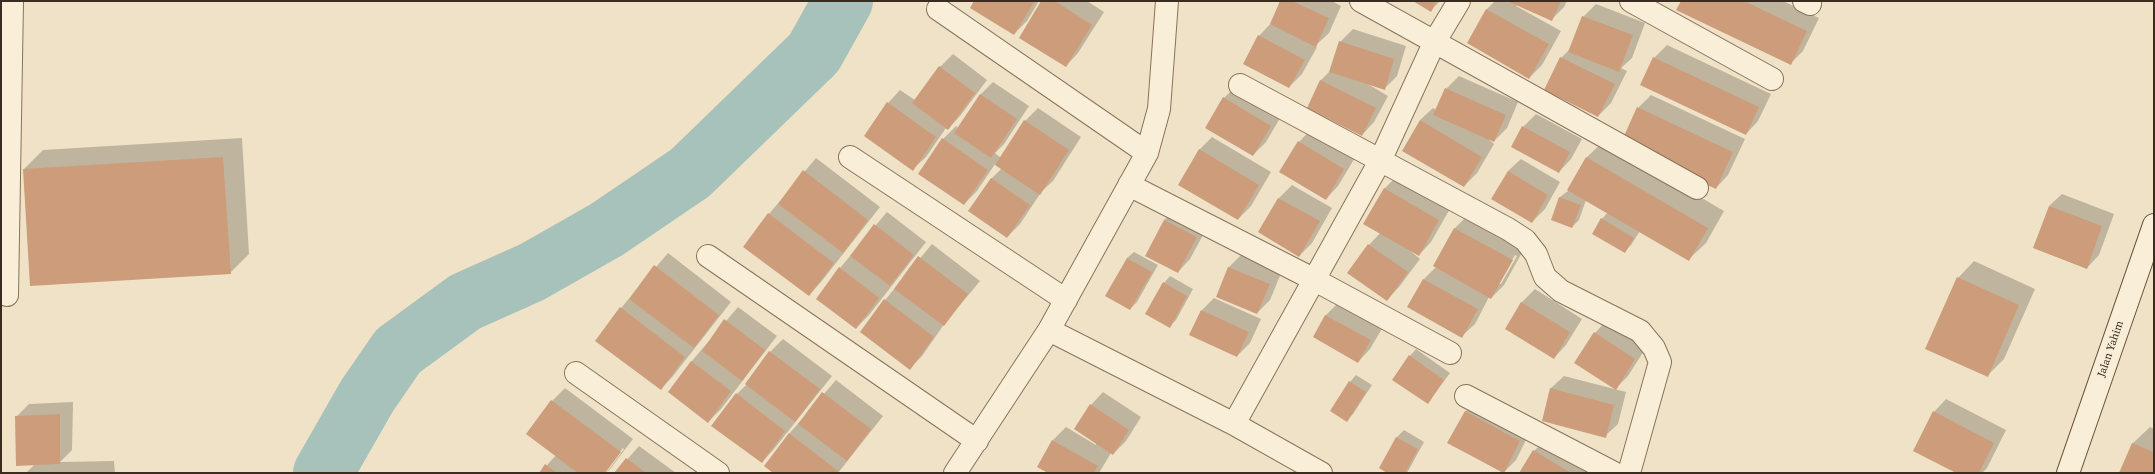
<!DOCTYPE html>
<style>
body{margin:0}
#map{position:relative;width:2155px;height:474px;overflow:hidden;background:#efe2c6;font-family:"Source Serif 4",serif}
canvas{display:block}
.frame{position:absolute;inset:0;border:2px solid #3a2c1f;pointer-events:none}
</style>
<div id="map">
<canvas width="2155" height="474"></canvas>
<div class="frame"></div>
</div>
<script>
const g = document.querySelector('canvas').getContext('2d');
g.lineJoin = 'round';
function fill(path, color) { g.fillStyle = color; g.fill(path, 'evenodd'); }
function trace(path, color, width, dash) { g.strokeStyle = color; g.lineWidth = width; g.lineCap = dash ? 'butt' : 'round'; g.setLineDash(dash || []); g.stroke(path); }
function label(font, color, halo, rows, align = 'center') {
  g.font = font + ' "Source Serif 4",serif'; g.lineWidth = 3; g.setLineDash([]); g.textBaseline = 'middle'; g.strokeStyle = halo; g.fillStyle = color; for (const [text, x, y, turn = 0] of rows) {
    g.save(); g.translate(x, y); g.rotate((+turn || 0) * Math.PI / 180); g.textAlign = isNaN(turn) ? turn : align; if (halo) g.strokeText(text, 0, 0); g.fillText(text, 0, 0); g.restore();
  }
}
const shadow = new Path2D(`
 M975 1H1039L1027 21 1014 34Z
 M1043 1H1087L1104 12 1078 53 1066 66Z
 M1281 1H1332L1341 6 1329 33 1315 46 1317 47 1302 74 1289 87 1259 36 1271 23Z
 M1415 1H1440L1431 10Z
 M1495 1H1567L1564 7 1551 20 1517 5 1516 6 1561 31 1542 65 1529 78 1468 43 1487 9Z
 M1682 1H1783L1819 18 1803 51 1790 64Z
 M1596 4 1645 23 1632 58 1621 68 1627 71 1611 103 1598 116 1545 90 1561 58 1571 48 1583 17Z
 M1353 29 1406 46 1397 76 1384 89 1366 83 1388 96 1374 122 1362 135 1308 107 1321 80 1331 70 1340 42Z
 M1667 45 1771 94 1758 121 1746 134 1654 58Z
 M953 54 987 80 960 116 948 129 946 128 926 157 913 169 888 103 900 90 915 100 940 67Z
 M1459 76 1518 102 1507 128 1494 141 1486 137 1494 144 1477 173 1464 186 1420 120 1433 108 1437 110 1446 89Z
 M993 82 1029 106 1004 144 995 153 1001 158 1025 121 1038 108 1081 137 1053 181 1042 191 1020 224 1007 237 991 179 1002 168 995 164 977 191 964 204 943 139 956 126 958 128 981 94Z
 M1237 85 1283 113 1266 142 1253 155 1224 98Z
 M1651 95 1745 139 1728 175 1716 188 1638 108Z
 M1536 114 1582 139 1571 159 1559 172 1513 147 1523 127Z
 M1311 129 1356 156 1338 186 1326 199 1299 142Z
 M1212 137 1271 172 1251 206 1238 219 1199 150Z
 M242 138 249 254 230 273 24 169 43 150Z
 M1604 141 1724 211 1706 243 1689 259 1640 231 1631 245 1624 252 1602 219 1608 212 1586 200 1579 220 1572 227 1552 219 1560 197 1568 191 1587 157Z
 M816 158 880 207 821 282 809 295 769 214Z
 M1521 159 1560 182 1545 209 1532 222 1508 171Z
 M1397 176 1451 207 1431 242 1419 255 1407 248 1420 259 1399 287 1387 300 1369 245 1380 233 1384 189Z
 M1292 185 1332 208 1312 243 1299 256 1259 232 1279 198Z
 M2062 194 2114 214 2099 255 2087 268 2049 206Z
 M1177 208 1209 224 1190 259 1178 272 1164 220Z
 M887 212 926 242 869 315 856 328 840 268Z
 M1468 215 1525 247 1504 285 1491 298 1489 297 1475 324 1462 336 1409 306 1424 279 1436 267 1434 266 1455 228ZM1515 255 1517 256 1501 284H1498Z
 M932 244 980 281 945 323 922 356 910 368 885 300Z
 M1134 252 1158 265 1137 302 1130 309 1127 258Z
 M668 253 731 302 673 376 661 389 621 308Z
 M1242 254 1282 271 1270 300 1257 313 1217 296 1229 267Z
 M1974 261 2035 289 2004 359 1987 376 1958 278Z
 M1170 276 1193 289 1176 320 1170 326 1164 283Z
 M1535 289 1582 319 1566 345 1554 358 1506 329 1522 302Z
 M1214 298 1261 319 1250 343 1237 356 1202 310Z
 M1338 303 1383 327 1370 349 1358 362 1314 337 1326 315Z
 M738 307 777 336 721 409 708 422 691 362Z
 M1607 320 1647 346 1628 376 1615 389 1595 333Z
 M783 339 832 376 774 449 762 462 737 394 747 384 770 352Z
 M1416 349 1450 373 1428 403 1410 356Z
 M1356 375 1372 385 1353 414 1346 421 1350 382Z
 M1564 376 1626 392 1618 424 1605 436 1551 388Z
 M836 380 883 416 838 473H775L789 434Z
 M565 388 633 439 607 473H540L556 455 552 401ZM623 448 624 449 607 472H605Z
 M1103 392 1141 417 1126 441 1113 454 1111 453 1099 473H1050L1038 466 1053 440 1066 427 1096 445 1091 405Z
 M1478 399 1532 428 1516 460 1503 473 1449 443 1465 412Z
 M1946 399 2006 430 1987 468 1982 473H1958L1934 412Z
 M73 402 72 450 60 462 114 461 115 473H26L35 464 16 417 29 404Z
 M2150 427 2154 429V473H2120L2133 443Z
 M1404 430 1424 442 1407 473H1389L1380 468 1397 437Z
 M1547 438 1602 473H1520L1534 451Z
 M639 446 676 473H615Z`);
const river = new Path2D(`
 M323 473 367 396 398 351 465 302 532 272 606 230 690 173 814 53 843 1`);
const building = new Path2D(`
 M974 1H1035L1014 35 970 8Z
 M1041 1H1055L1092 25 1066 67 1019 38Z
 M1280 1H1292L1329 18 1316 47 1270 24Z
 M1413 1H1437L1431 12Z
 M1507 1H1561L1552 21Z
 M1681 1H1744L1807 31 1791 65 1676 10Z
 M1486 9 1549 44 1529 79 1467 43Z
 M1582 16 1633 35 1619 72 1568 52Z
 M1258 35 1305 60 1289 88 1243 64Z
 M1339 41 1394 59 1385 90 1329 72Z
 M1560 57 1615 84 1598 117 1544 90Z
 M1653 57 1759 107 1746 135 1640 85Z
 M939 66 975 93 948 130 912 103Z
 M1320 80 1376 108 1362 136 1307 108Z
 M1445 88 1506 115 1494 142 1433 115Z
 M980 94 1017 119 991 158 954 133Z
 M1223 97 1271 126 1253 156 1205 128Z
 M887 102 936 137 913 171 864 136Z
 M1637 107 1733 152 1716 189 1620 145Z
 M1024 120 1069 150 1040 195 995 165Z
 M1420 120 1482 157 1464 187 1402 151Z
 M1522 126 1570 152 1559 173 1511 147Z
 M942 138 988 170 964 205 918 174Z
 M1298 141 1344 169 1326 200 1279 172Z
 M1199 149 1259 185 1238 220 1178 185Z
 M223 157 231 274 30 286 23 169Z
 M1586 157 1708 228 1689 261 1567 190Z
 M803 170 868 220 843 253 778 204Z
 M1508 171 1548 195 1532 223 1491 199Z
 M991 178 1030 205 1007 238 968 211Z
 M1384 188 1439 220 1419 256 1363 224Z
 M1559 197 1581 205 1572 228 1551 220Z
 M1278 198 1320 221 1299 257 1258 232Z
 M2049 206 2102 226 2087 269 2033 248Z
 M768 213 834 263 809 296 743 247Z
 M1601 218 1634 238 1625 253 1592 234Z
 M1164 220 1197 237 1178 273 1145 256Z
 M874 224 914 255 890 286 850 256Z
 M1454 228 1513 260 1491 299 1433 266Z
 M1368 244 1408 272 1387 301 1347 273Z
 M918 256 968 294 944 326 894 289Z
 M1127 258 1152 272 1130 310 1105 296Z
 M654 265 719 315 694 348 629 299Z
 M839 267 879 298 856 329 816 299Z
 M1228 267 1270 284 1257 314 1216 297Z
 M1957 277 2019 305 1988 377 1925 349Z
 M1423 279 1478 309 1462 338 1407 307Z
 M1163 282 1187 296 1170 328 1145 314Z
 M884 299 934 337 910 370 860 332Z
 M1521 302 1570 332 1554 359 1505 329Z
 M620 307 685 357 661 390 595 341Z
 M1201 310 1249 332 1237 357 1189 335Z
 M1325 315 1371 340 1358 363 1313 337Z
 M724 319 765 350 742 381 702 351Z
 M1594 332 1635 359 1616 390 1574 363Z
 M769 351 820 389 795 422 745 384Z
 M1409 355 1444 380 1428 404 1392 380Z
 M691 361 731 391 708 423 668 392Z
 M1349 381 1366 392 1347 422 1330 411Z
 M1550 388 1614 405 1606 438 1542 421Z
 M822 392 871 429 847 461 798 424Z
 M736 393 785 431 762 463 711 426Z
 M551 400 621 452 605 473H578L526 434Z
 M1090 404 1129 430 1113 455 1074 429Z
 M1465 411 1520 441 1504 473 1447 443Z
 M1933 411 1994 443 1979 473H1956L1913 451Z
 M60 414V464L16 466 15 416Z
 M789 433 838 471 836 473H773L764 466Z
 M1396 437 1418 449 1405 473H1387L1379 468Z
 M1052 440 1098 466 1094 473H1048L1037 467Z
 M2132 443 2154 452V473H2119Z
 M1533 450 1571 473H1519Z
 M626 458 646 473H614Z
 M545 464 557 473H539Z`);
const street = new Path2D(`
 M1361 1 1697 188
 M1631 1 1772 79
 M1804 1 1810 4
 M938 9 1147 153
 M1240 85 1508 229 1525 240 1536 254 1545 277 1561 291 1640 331 1654 348 1660 362 1629 473
 M850 157 1066 300
 M1129 185 1313 279 1450 353
 M708 256 977 441
 M7 295 12 1
 M1049 330 1147 153 1159 109 1167 1
 M576 373 718 473
 M1466 396 1614 473
 M1234 424 1380 161 1435 41 1459 1
 M955 473 1049 330 1234 424 1321 473`);
const secondary = new Path2D(`
 M2068 473 2154 225`);
const streetNames = [
 ["Jalan Yahim",2111,349,-71]
];
fill(shadow, '#0003');
trace(river, '#a7c2ba', 60);
fill(building, '#cd9c7b');
trace(street, '#8a735b', 24);
trace(secondary, '#6c543e', 24);
trace(street, '#f9efd9', 22);
trace(secondary, '#f9efd9', 22);
label('11px', '#3a2c1f', '#f6ecd5', streetNames);
</script>
